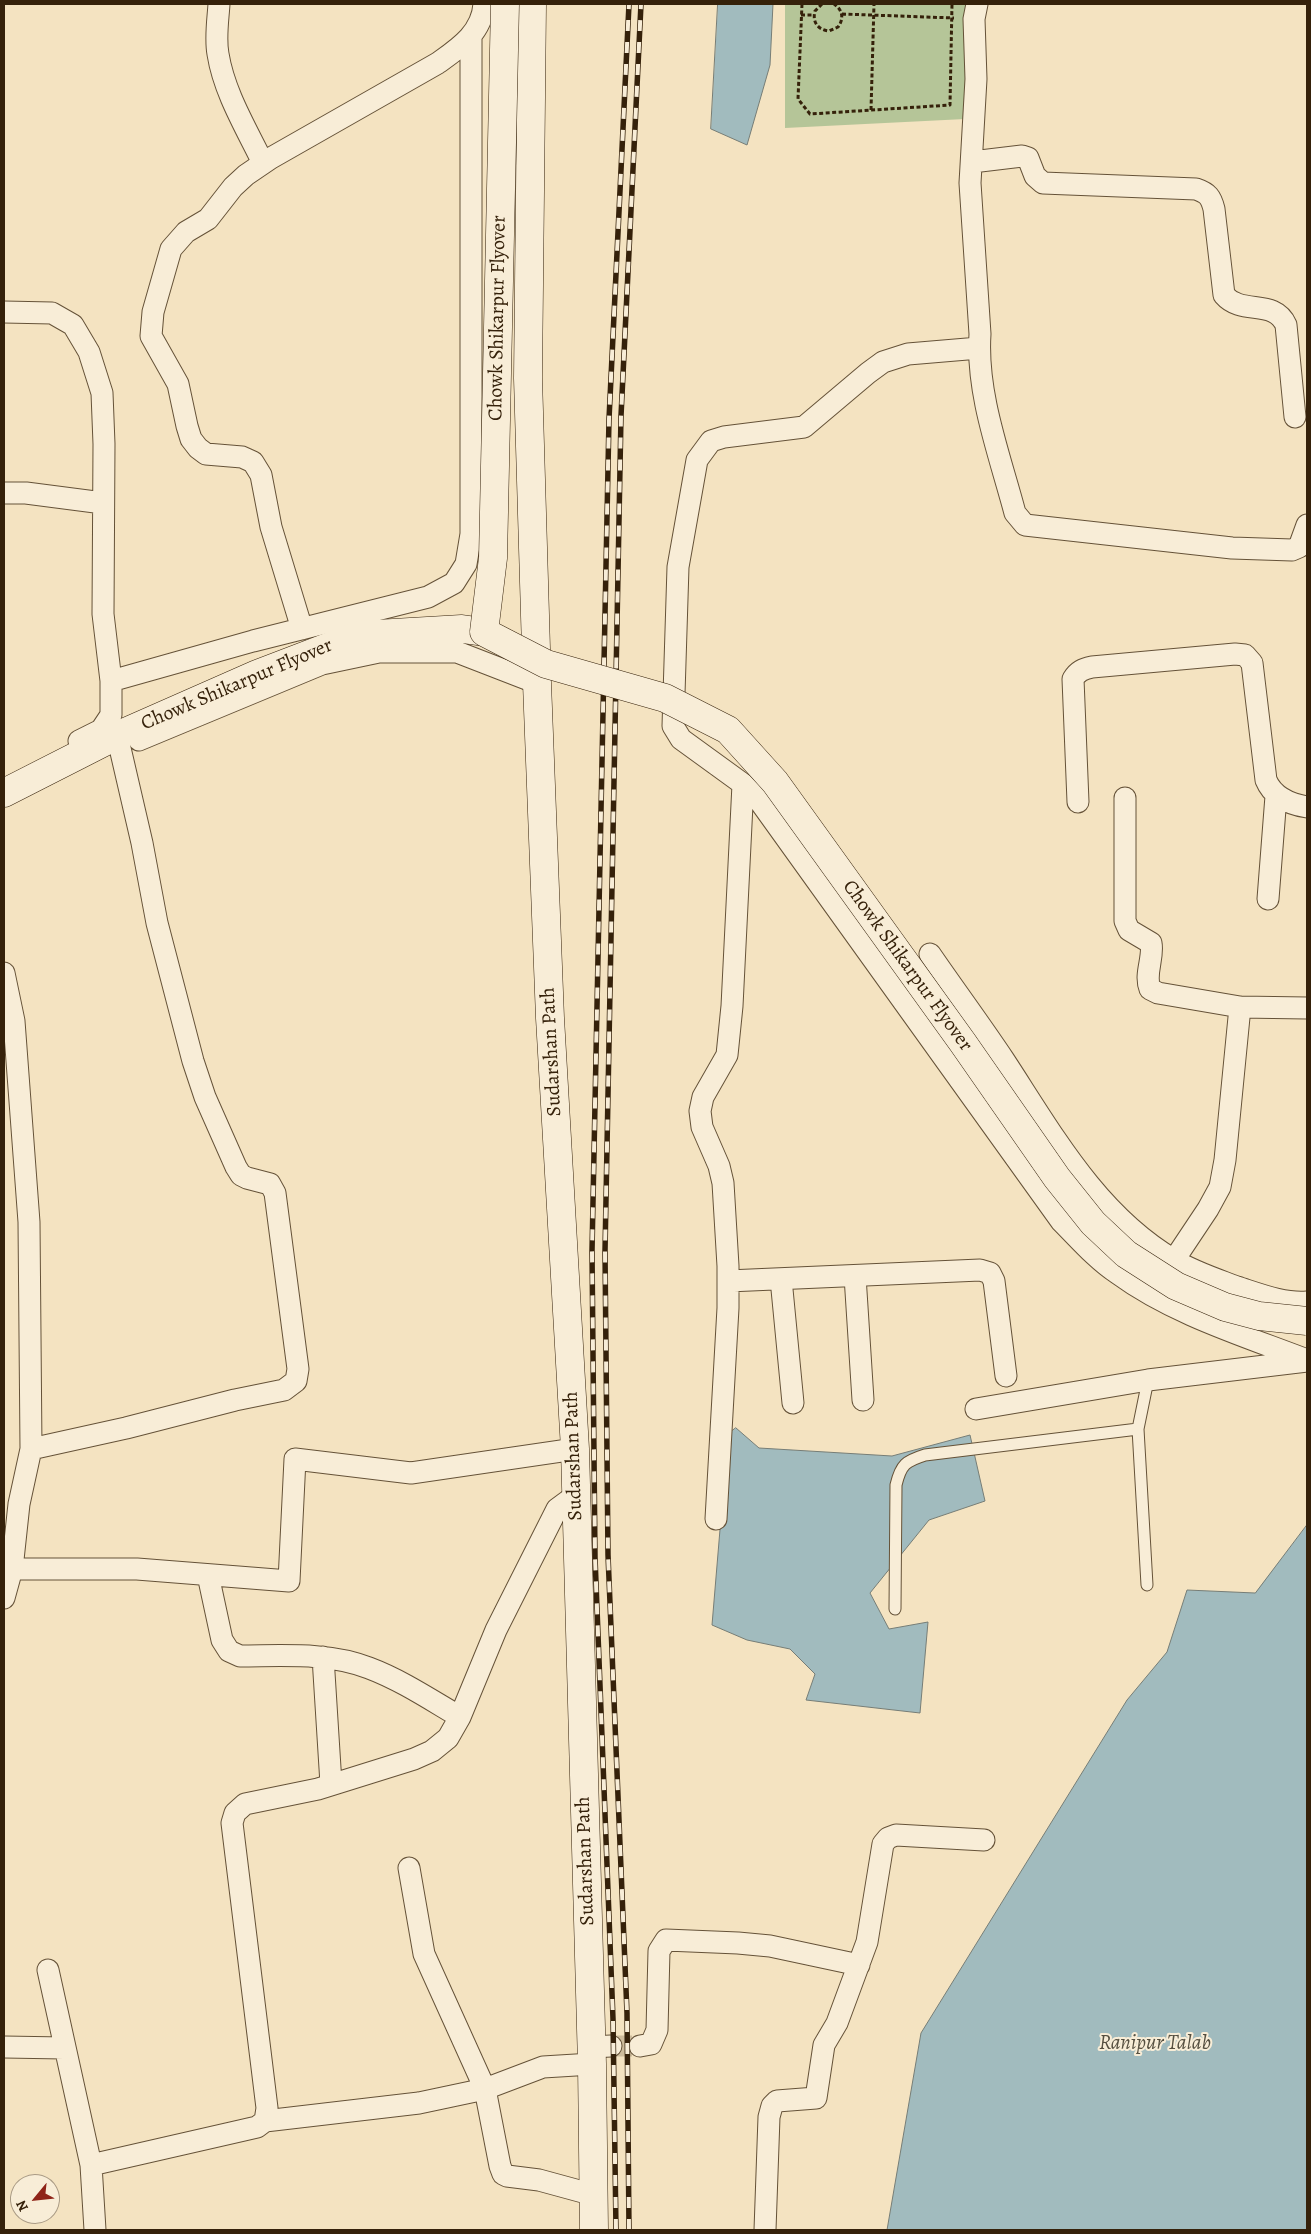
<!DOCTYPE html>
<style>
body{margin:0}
#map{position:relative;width:1311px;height:2234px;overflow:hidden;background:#f4e3c1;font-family:Alegreya,serif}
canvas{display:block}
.frame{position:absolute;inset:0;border:5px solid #35210a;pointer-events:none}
.north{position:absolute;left:10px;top:2174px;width:50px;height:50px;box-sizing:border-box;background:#f8edd7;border:1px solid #aa9b85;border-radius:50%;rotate:242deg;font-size:14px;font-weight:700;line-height:20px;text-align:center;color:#35210a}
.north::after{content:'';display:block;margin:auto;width:18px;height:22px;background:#8f2418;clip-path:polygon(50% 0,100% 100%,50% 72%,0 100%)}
</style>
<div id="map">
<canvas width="1311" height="2234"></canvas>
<div class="frame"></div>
<div class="north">N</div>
</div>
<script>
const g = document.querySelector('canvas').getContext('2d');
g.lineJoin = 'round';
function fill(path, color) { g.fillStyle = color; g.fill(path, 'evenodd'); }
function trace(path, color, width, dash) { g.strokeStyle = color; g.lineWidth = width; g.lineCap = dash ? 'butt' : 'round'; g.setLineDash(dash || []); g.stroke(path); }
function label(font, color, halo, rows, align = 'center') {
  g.font = font + ' Alegreya,serif'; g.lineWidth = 4; g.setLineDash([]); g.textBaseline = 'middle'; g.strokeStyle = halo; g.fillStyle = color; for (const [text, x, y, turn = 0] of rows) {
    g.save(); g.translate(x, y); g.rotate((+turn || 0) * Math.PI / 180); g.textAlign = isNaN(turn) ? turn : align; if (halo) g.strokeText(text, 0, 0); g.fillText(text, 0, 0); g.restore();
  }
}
const green = new Path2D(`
 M785 4H967L965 119 785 128Z`);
const water = new Path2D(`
 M718 4H773L770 65 747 145 711 129Z
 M736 1428 759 1448 892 1456 970 1435 985 1501 929 1520 870 1593 889 1629 928 1622 920 1713 806 1700 815 1674 790 1649 747 1640 712 1625 728 1434Z
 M1307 1525V2230H887L921 2033 1127 1700 1167 1652 1187 1590 1255 1593Z`);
const streetTunnel = new Path2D(`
 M611 2046H640`);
const path = new Path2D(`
 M802 4 798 99 810 114 950 105 952 4
 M822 4 815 11C812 22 818 30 829 31L838 27C844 19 843 10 834 4
 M842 14 954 18
 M801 15H814
 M871 110 874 4`);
const lane = new Path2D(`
 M1147 1585 1138 1429 1148 1380
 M895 1609 896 1485C901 1464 906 1461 925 1455L1138 1429`);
const street = new Path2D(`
 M219 4C218 20 215 38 218 54 224 92 246 128 263 163
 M977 4 974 19 976 79 970 183 980 334C976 394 1000 456 1015 513L1025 525 1232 548 1292 550 1299 547 1307 525
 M972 162 1022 156 1028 158 1035 176 1043 183 1196 189C1208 193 1211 197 1214 209L1224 295C1242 316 1274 298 1286 325L1295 417
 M4 312 52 313 73 325 89 352 102 393 104 444 103 614 111 681V715L101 730 79 741
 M979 348 908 354 883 362 868 373 804 427 724 437 711 441 697 460 678 567 673 726 681 739 743 784 758 799 1061 1221C1079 1239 1096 1259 1117 1273 1173 1314 1242 1335 1307 1360
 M4 493H26L103 503
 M302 629 271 527 261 475 253 462 242 457 206 454 198 448 191 439 187 426 178 384 151 336 153 312 171 249 186 232 208 219 233 187 246 175 271 158 438 63C459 48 482 33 484 4
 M111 681 253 641 428 597 454 583 466 564 471 534V37
 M139 740 322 664 379 652H457L537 683
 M1125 798V921L1129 930 1151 943C1154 958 1144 974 1150 989L1158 993 1240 1007 1307 1008
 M1078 802 1073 679C1078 671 1083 669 1092 667L1235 654 1245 655 1252 663 1266 780C1273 797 1289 804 1307 807
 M1268 899 1276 796
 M930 954C954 989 980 1024 1004 1060 1052 1133 1096 1214 1174 1260 1194 1272 1216 1279 1237 1287 1259 1294 1284 1304 1307 1302
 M4 973 14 1021 29 1222 31 1449 19 1504 12 1569 4 1598
 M1174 1260 1208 1209 1220 1187 1225 1160 1240 1007
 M855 1276 863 1400
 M781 1279 793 1403
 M728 1281 980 1270 990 1273 994 1281 1006 1376
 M976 1409 1148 1380 1307 1361
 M31 1449 126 1428 235 1400 284 1390 296 1381 298 1369 275 1193 270 1184 247 1178 241 1175 236 1167 205 1097 193 1061 157 923 142 843 120 748
 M716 1519 728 1308V1266L723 1183 719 1166 702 1127 700 1111 703 1097 727 1055 732 1006 743 784
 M12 1569H137L289 1581 295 1459 411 1473 575 1449
 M208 1575 222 1640 229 1651 240 1656C282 1656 329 1652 369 1668 401 1680 431 1700 460 1717
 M323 1657 331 1784
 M409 1868 424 1954 485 2089 500 2166 503 2174 507 2176 539 2180 594 2195
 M48 1970 91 2165 95 2230
 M640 2046 651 2044 657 2030 659 1951 666 1940 738 1943 770 1946 859 1965
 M4 2047 64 2048
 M591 2047 611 2046
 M265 2121 419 2103 485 2089 543 2067 592 2064
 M91 2165 244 2130 257 2127 265 2121 267 2108 232 1823 235 1813 245 1804 318 1789 414 1759 432 1751 448 1738 460 1717 496 1630 557 1509 576 1495
 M765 2230 769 2117 772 2106 777 2101 816 2098 824 2045 837 2023 867 1942 883 1844 888 1838 896 1835 984 1840`);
const secondary = new Path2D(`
 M532 4 528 378 537 683 550 1018 575 1449 592 2064 594 2230
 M4 793 114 737 257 674 359 635 462 629 484 632`);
const rail = new Path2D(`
 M616 2230 613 2019 595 1557 592 1251 609 419 629 4
 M629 2230 627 2013 608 1555 605 1251 621 416 641 4`);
const secondaryBridge = new Path2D(`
 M505 4 493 558 484 632 546 664 665 698 728 730 775 782 963 1043 1057 1178 1093 1223 1126 1254 1176 1286 1225 1307 1259 1316 1307 1321`);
const streetNames = [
 ["Chowk Shikarpur Flyover",498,318,-89],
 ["Chowk Shikarpur Flyover",237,685,-23],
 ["Chowk Shikarpur Flyover",907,966,54],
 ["Sudarshan Path",552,1052,-93],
 ["Sudarshan Path",574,1456,-92],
 ["Sudarshan Path",586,1861,-92]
];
const waterNames = [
 ["Ranipur Talab",1155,2044]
];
fill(green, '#b5c598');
fill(water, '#a1bbbe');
trace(water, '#767d76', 1);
trace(streetTunnel, '#cebc9c', 21, [21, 11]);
trace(lane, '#655238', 13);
trace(street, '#655238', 23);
trace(secondary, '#35210a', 29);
trace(path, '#35210a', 3, [4, 2.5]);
trace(lane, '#f8edd7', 11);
trace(street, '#f8edd7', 21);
trace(secondary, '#f8edd7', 28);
trace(rail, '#35210a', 5.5);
trace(rail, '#f8edd7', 4, [11]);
trace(secondaryBridge, '#35210a', 29, []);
trace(secondaryBridge, '#f8edd7', 28);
label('20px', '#35210a', '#f8edd7', streetNames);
label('italic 21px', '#554f40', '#f8edd7', waterNames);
</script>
